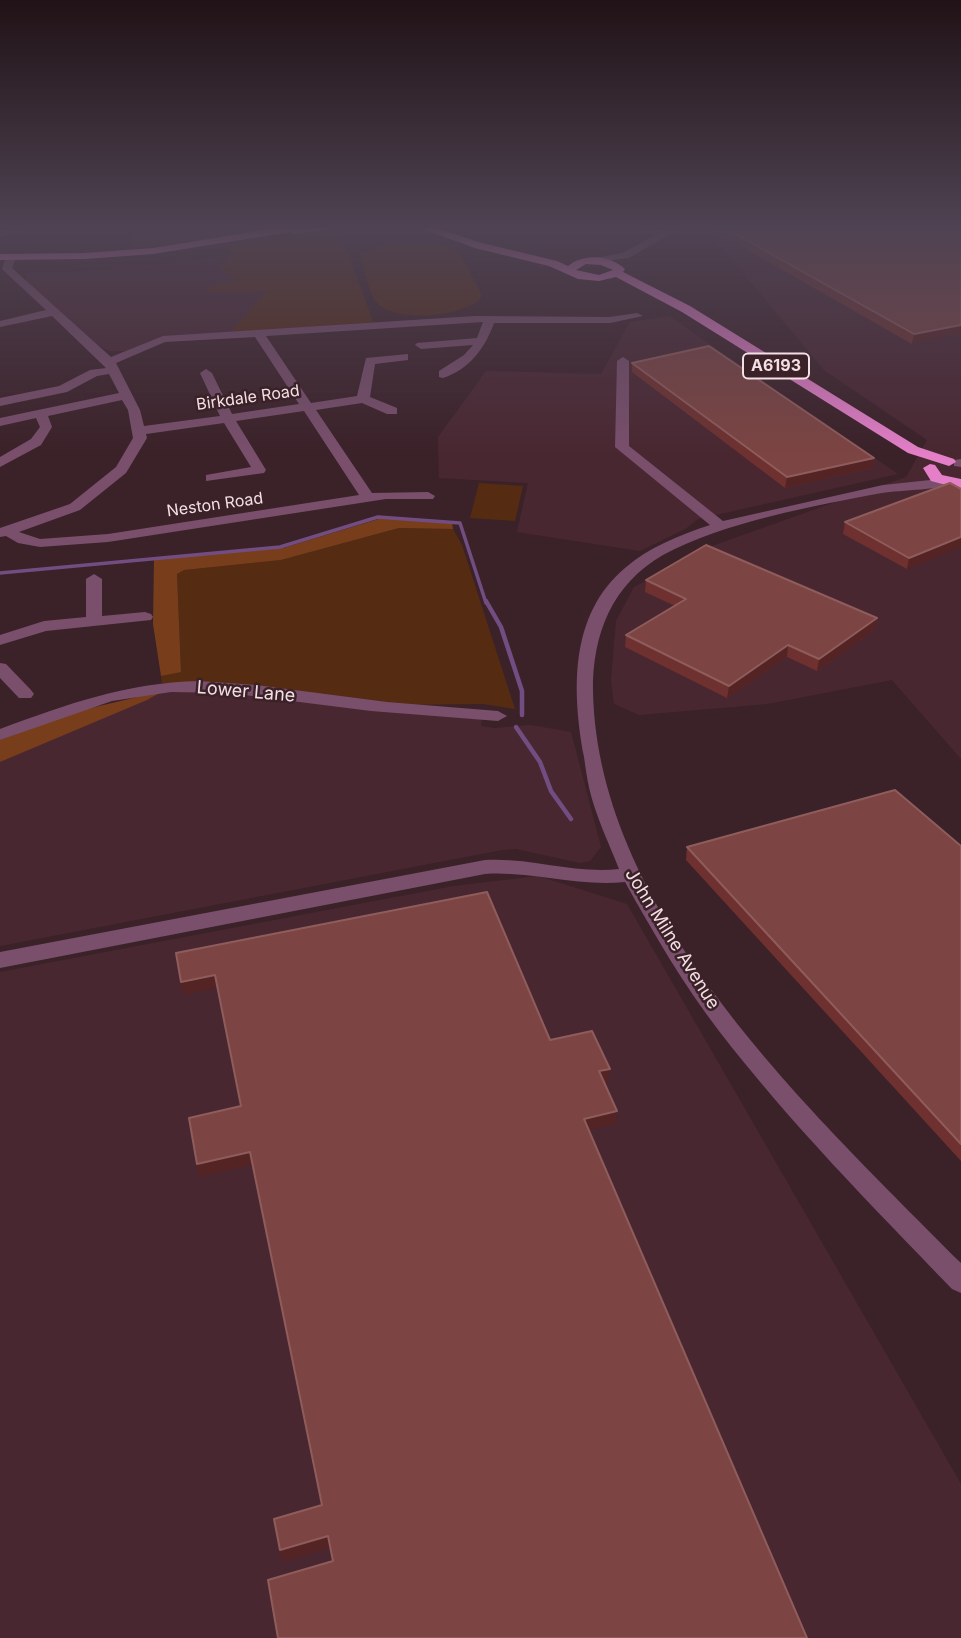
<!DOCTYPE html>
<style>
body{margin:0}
canvas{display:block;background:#3b2128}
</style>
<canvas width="961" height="1638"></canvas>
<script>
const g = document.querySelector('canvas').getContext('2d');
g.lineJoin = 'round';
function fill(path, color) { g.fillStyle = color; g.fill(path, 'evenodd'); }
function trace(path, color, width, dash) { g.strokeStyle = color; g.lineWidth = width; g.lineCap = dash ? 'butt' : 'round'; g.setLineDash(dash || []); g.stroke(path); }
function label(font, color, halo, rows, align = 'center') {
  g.font = font + ' Inter,sans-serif'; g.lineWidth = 5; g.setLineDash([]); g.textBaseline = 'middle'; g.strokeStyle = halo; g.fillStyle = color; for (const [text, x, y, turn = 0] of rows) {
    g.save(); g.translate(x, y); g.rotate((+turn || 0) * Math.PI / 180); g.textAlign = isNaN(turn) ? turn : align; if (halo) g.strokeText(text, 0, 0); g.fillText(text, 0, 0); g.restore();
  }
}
const built = new Path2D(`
 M126 226H293L182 244 133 249 132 229Z
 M704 226H961V759L892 680 767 704 639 715 614 704 611 680 616 621 634 587 712 546 906 477 927 440 824 370Z
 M334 231 347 250 373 322 162 337 127 351H110L97 345 27 282 26 273 86 271 185 262 232 254 224 245Z
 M669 316 898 474 698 519 685 529 640 551 517 532 528 483 439 478 438 437 486 371 601 374 630 322Z
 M163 691 215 692 482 719 481 726 494 728 531 725 571 732 601 847 590 861 580 863 516 849 502 850 0 946V762Z
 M538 876 627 904 961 1484V1638H0V972L454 886Z`);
const green = new Path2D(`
 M334 231 347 250 373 322 231 332 267 291 209 292 207 288 237 281 218 267 223 266 233 254 224 245Z
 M393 241 395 244H436L459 252 481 293V298C463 317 389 325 374 299 367 286 364 267 359 252H368Z
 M479 483 523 486 515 521 470 518Z
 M399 528 453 529 462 545 515 709 483 704 398 705 227 683H162L161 676 181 671 177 574 183 570 281 560Z`);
const forest = new Path2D(`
 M382 518 452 523 453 529 399 528 281 560 184 570 177 574 181 672 161 676 153 624 154 559 283 548Z
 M163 691 147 700 0 762V740L74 712Z`);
const streamFar1 = new Path2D(`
 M0 573 280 547 378 517 460 523 486 603`);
const stream = new Path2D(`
 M486 601 501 627 522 691V715
 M516 727 540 762 551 791 571 819`);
const minor = new Path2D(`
 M23 226H41L0 237V231Z
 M627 226H644L663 231 672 226H684L629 258 590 263V259L622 253 656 235Z
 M11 254 16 257 12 268 111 357 163 336 475 316 610 317 637 313 643 316 610 323H494C485 348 470 369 443 378L439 377V371L464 355 473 345 421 349 415 345 417 343 477 338 483 322 266 336 311 403 357 396 366 358 408 354V360L375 364 370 397 397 408V414H387L362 403 316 410 372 493 428 492 435 496 433 499H386L108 542 40 547 18 543 6 536 0 537V528L70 504 116 467 133 438 128 410 122 400 48 416 52 427 41 445 0 467V457L31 439 40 427 36 418 0 426V418L119 393 109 374 97 376 67 392 0 406V398L59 386 90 370 106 368 52 316 0 327V321L46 310 2 269 6 257ZM255 337 299 404 232 414 212 373 206 369 200 373 220 416 144 426 140 410 116 363 165 342ZM304 411 359 495 108 534 40 539 19 532 80 510 126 473 147 438 146 434 224 423 251 467 206 475V481L264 473 266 470 236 421Z
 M623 357 629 361V446L723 521 883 485 949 478 956 482C946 490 899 490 882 493 817 505 721 523 663 555 612 584 592 635 593 692 598 917 814 1114 961 1263V1293L952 1289C872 1206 790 1123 719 1031 683 984 654 934 625 882 578 887 532 871 485 874L0 968V952L485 860C530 857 574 874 619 869 610 846 599 823 592 799 588 786 586 771 584 757 572 692 569 615 625 568 649 547 680 535 710 525L615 447 617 361Z
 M961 459V467L954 466V460Z
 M94 574 102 579V616L145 612 151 614 153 617 151 620 46 631 0 645V635L44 621 86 617V579Z
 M0 663 6 664 31 690 34 694 31 698H19L0 678Z
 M199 681 256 685 387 702 498 711 507 716 498 721 371 711 228 693 171 692 112 701 0 740V729C68 704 125 683 199 681Z`);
const highway = new Path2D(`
 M289 226H339L334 229 295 234 290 232 153 254 84 259 0 260V254L84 253 153 248Z
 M414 226H430L482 243 557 261 568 266C584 253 610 255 625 269L623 272 690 306 918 447 954 459 956 462 949 466 908 453 682 312 616 277 599 281 578 279 549 266 475 248ZM586 264 601 265 613 270 599 275 576 270Z
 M930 464 935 465 942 475 961 479V489L931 481 923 468Z`);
const wall = new Path2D(`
 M711 226H952L912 344 711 229Z
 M632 363 874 458 872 468 785 488 632 372Z
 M950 483 907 569 843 534 845 522Z
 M646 580 877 618 874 630 817 671 787 657 727 698 625 647 626 635 675 606 645 592Z
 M961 846V1161L686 860 687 847Z`);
const shadedWall = new Path2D(`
 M961 325V334L912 344 914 334Z
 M874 458 872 468 785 488 787 477Z
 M961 537V547L907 569 909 558Z
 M877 618 874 630 817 671 819 659Z
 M788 645 787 657 727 698 729 686Z
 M215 975 217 988 183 995 181 982Z
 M610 1069 608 1082 598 1084 599 1071Z
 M617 1111 616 1124 583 1131 584 1119Z
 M250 1152 253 1165 199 1177 197 1164Z
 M328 1536 330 1548 282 1562 280 1550Z`);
const building = new Path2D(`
 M721 226H952L961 230V325L914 334Z
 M709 346 874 458 787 477 632 363Z
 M950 483 961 489V537L909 558 845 522Z
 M706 545 877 618 819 659 788 645 729 686 626 635 686 599 646 580Z
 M895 790 961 846V1144L687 847Z
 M487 892 550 1040 592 1031 610 1069 599 1071 617 1111 584 1119 807 1638H278L268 1580 333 1561 328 1536 280 1550 274 1519 322 1505 250 1152 197 1164 189 1118 241 1106 215 975 181 982 176 953Z`);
const shields = [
 [776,366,66]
];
const shieldNames = [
 ["A6193",776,366]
];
const farStreetnames = [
 ["Birkdale Road",248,398,-8],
 ["Neston Road",215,505,-8]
];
const streetNames = [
 ["Lower Lane",246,692,5],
 ["John Milne Avenue",672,939,58]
];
fill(built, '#492731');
fill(green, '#552b12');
fill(forest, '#783e1b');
trace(streamFar1, '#714d82', 3.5);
trace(stream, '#714d82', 4.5);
fill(minor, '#794f6c');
fill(highway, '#e47fc8');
fill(wall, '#6e312f');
fill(shadedWall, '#542324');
fill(building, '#7c4442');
trace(building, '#8f5c5c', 2);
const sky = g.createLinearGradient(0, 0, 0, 455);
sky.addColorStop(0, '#201216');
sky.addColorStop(0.5, '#4f4353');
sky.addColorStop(1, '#4f435300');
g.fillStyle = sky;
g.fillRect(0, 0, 961, 455);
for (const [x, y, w] of shields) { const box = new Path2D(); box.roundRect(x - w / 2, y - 12.5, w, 25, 5); g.fillStyle = '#3b2128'; g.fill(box); trace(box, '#f3e0e5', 2); }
label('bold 16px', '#f3e0e5', null, shieldNames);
label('16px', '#f3e0e5', '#3b2128', farStreetnames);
label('18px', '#f3e0e5', '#3b2128', streetNames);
</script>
